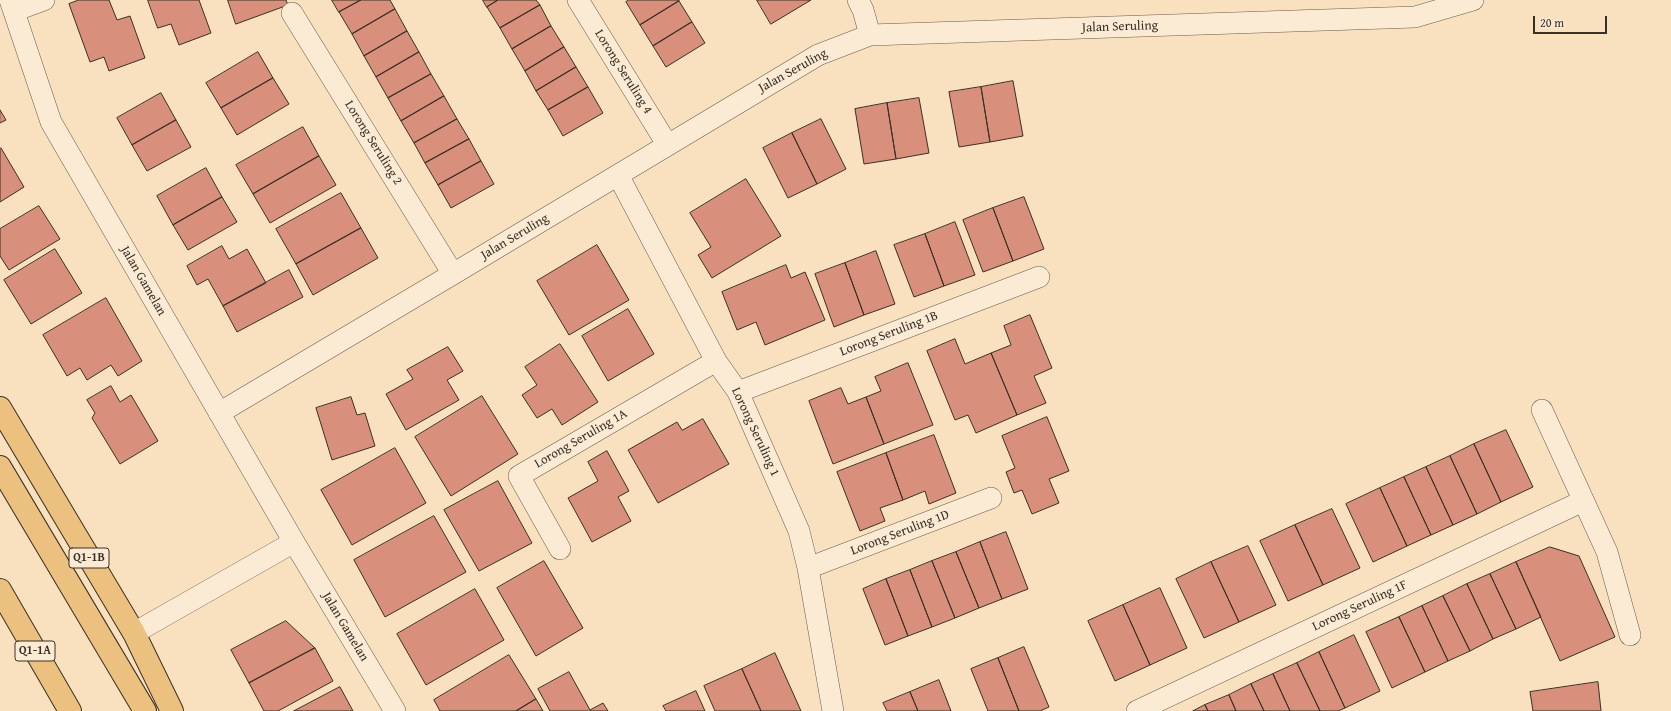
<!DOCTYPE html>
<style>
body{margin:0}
#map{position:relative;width:1671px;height:711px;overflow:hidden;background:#f9e0be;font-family:"Gentium Book Plus",serif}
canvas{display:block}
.scale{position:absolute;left:1533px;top:16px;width:74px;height:18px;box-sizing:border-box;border:2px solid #3b3025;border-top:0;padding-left:5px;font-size:12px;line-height:14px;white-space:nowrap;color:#3b3025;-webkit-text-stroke:3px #fbebd5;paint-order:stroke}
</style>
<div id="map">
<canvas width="1671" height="711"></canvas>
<div class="scale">20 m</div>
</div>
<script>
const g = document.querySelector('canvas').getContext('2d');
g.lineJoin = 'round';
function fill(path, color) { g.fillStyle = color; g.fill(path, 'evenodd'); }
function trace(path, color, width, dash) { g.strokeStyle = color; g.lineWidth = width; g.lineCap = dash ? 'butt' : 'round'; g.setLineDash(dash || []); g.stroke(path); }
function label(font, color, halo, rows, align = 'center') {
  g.font = font + ' "Gentium Book Plus",serif'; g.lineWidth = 3; g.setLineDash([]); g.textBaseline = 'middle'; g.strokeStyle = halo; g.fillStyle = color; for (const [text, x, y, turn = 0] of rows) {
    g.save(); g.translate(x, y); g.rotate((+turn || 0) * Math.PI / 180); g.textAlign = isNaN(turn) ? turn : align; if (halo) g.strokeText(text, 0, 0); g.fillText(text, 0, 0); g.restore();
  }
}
const building = new Path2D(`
 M79 0H109L117 20 130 16 145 58 109 71 104 57 90 62 69 4Z
 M148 0H199L211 33 179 45 171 24 158 28Z
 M228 0H286L288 5 236 24Z
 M332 0H361L339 12Z
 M361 0H390L395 9 352 34 339 12Z
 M483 0H498L487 7Z
 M498 0H536L540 5 500 28 487 7Z
 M629 0H679V1L640 25 626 2Z
 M757 0H811L771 24Z
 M679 1 692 22 653 46 640 25Z
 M540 5 551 26 512 49 500 28Z
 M395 9 407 31 364 56 352 34Z
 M692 22 705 43 666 67 653 46Z
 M551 26 564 47 525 71 512 49Z
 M407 31 419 52 376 77 364 56Z
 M564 47 576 67 536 91 525 71Z
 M258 52 273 78 221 108 206 83Z
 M419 52 431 74 388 98 376 77Z
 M576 67 588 87 548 110 536 91Z
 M431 74 444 96 401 121 388 98Z
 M273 78 289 104 237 135 221 108Z
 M1013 81 1023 136 990 142 981 87Z
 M588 87 603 113 563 136 548 110Z
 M981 87 990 142 959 147 949 92Z
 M161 93 176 120 132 145 117 118Z
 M444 96 457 119 414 143 401 121Z
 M919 98 929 153 896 159 887 103Z
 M887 103 896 159 864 164 855 109Z
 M0 110 6 120 0 123Z
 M457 119 469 139 425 163 414 143Z
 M821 119 846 169 817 184 792 133Z
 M176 120 191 147 147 171 132 145Z
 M303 127 319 156 253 194 236 165Z
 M792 133 817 184 788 198 763 148Z
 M469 139 481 161 438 185 425 163Z
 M1 148 24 187 0 202V149Z
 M319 156 336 185 270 223 253 194Z
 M481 161 494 184 451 208 438 185Z
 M206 168 222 197 173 225 157 196Z
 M746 179 781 236 712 278 698 255 711 247 690 213Z
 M341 193 361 228 296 264 276 229Z
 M222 197 237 222 188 250 173 225Z
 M1024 197 1044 249 1013 261 993 208Z
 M39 206 60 239 9 270 0 256V229Z
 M993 208 1013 261 983 272 963 220Z
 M955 222 975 275 944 286 925 234Z
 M361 228 378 258 313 295 296 264Z
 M925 234 944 286 914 297 894 245Z
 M597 245 629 300 569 335 537 281Z
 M222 246 229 259 247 249 266 283 223 306 208 279 197 285 187 266Z
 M55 249 82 293 31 324 4 280Z
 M876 251 895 304 864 315 845 263Z
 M845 263 864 315 834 327 815 274Z
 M786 265 791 278 805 272 825 320 765 345 756 322 737 330 722 292Z
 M289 270 303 297 237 332 223 306Z
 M106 298 142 361 118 376 111 365 87 380 80 368 67 376 43 335Z
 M628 309 654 354 608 381 582 336Z
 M1030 315 1052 368 1034 376 1046 403 1017 415 991 353 1011 345 1004 326Z
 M955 339 965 364 991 353 1017 415 976 433 968 415 955 420 927 351Z
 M560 344 598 402 562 425 552 409 537 418 522 395 537 385 525 367Z
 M448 347 463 371 447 380 459 400 406 430 386 394 413 379 407 370Z
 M908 363 933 425 884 444 866 397 881 391 875 377Z
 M111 386 120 402 131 395 158 441 120 464 92 418 95 413 87 400Z
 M841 388 848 404 866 397 884 444 833 464 809 401Z
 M482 396 518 454 451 496 415 437Z
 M351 397 357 415 365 413 375 446 332 460 316 408Z
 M1047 417 1069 471 1049 479 1059 503 1032 514 1022 490 1014 493 1006 472 1015 468 1002 436Z
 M703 419 729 464 658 503 628 450 677 422 682 430Z
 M1506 430 1533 487 1501 502 1474 444Z
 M934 435 956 493 929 504 925 491 903 500 886 453Z
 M1474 444 1501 502 1477 514 1450 456Z
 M395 448 426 503 352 545 321 490Z
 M607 451 629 491 618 497 631 521 592 542 568 498 598 481 588 462Z
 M886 453 903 500 880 508 885 521 860 531 837 472Z
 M1450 456 1477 514 1453 525 1426 467Z
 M1426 467 1453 525 1431 535 1404 477Z
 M1404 477 1431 535 1407 546 1380 488Z
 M498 481 532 543 479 571 444 510Z
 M1380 488 1407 546 1373 562 1346 504Z
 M1332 509 1360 568 1323 585 1295 525Z
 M434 516 466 572 385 617 354 560Z
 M1295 525 1323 585 1288 601 1260 541Z
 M1006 532 1028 589 1002 599 980 542Z
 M980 542 1002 599 979 608 956 552Z
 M1248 546 1276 605 1239 622 1211 562Z
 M1550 547 1579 556 1615 637 1560 661 1516 562Z
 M956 552 979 608 955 618 932 561Z
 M544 561 583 628 536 656 497 588Z
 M932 561 955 618 932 627 910 570Z
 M1211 562 1239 622 1204 638 1176 579Z
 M1516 562 1541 617 1516 629 1490 574Z
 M910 570 932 627 908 636 886 579Z
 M1490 574 1516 629 1493 639 1467 584Z
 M886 579 908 636 885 645 863 589Z
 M1467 584 1493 639 1470 651 1443 596Z
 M1160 588 1187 648 1150 665 1123 605Z
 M475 589 504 640 426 685 397 634Z
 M1443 596 1470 651 1448 661 1422 606Z
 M1123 605 1150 665 1115 681 1088 621Z
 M1422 606 1448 661 1425 672 1399 617Z
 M1399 617 1425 672 1392 688 1366 632Z
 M286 621 315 648 249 683 231 650Z
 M1354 635 1380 691 1345 708 1319 652Z
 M1024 647 1049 707 1040 711H1019L998 658Z
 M315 648 333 681 278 711H264L249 683Z
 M1319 652 1345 708 1338 711H1320L1297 663Z
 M775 653 801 711H761L742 669Z
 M509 655 536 699 516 711H440L434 700Z
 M998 658 1019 711H988L971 669Z
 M1297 663 1320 711H1290L1273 674Z
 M742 669 761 711H715L704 686Z
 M569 672 590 710 603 703 608 711H550L538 689Z
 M1273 674 1290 711H1264L1251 684Z
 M939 680 951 711H918L910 692Z
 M1598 682 1601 711H1533L1530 692Z
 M1251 684 1264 711H1236L1229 695Z
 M340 687 353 711H294Z
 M696 691 705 711H666L663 706Z
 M910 692 918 711H887L883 703Z
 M1229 695 1236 711H1208L1205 705Z
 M536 699 543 711H516Z
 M1205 705 1208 711H1193Z`);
const street = new Path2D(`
 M10 0 51 122 294 542 395 711
 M578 0 667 144
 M858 0 863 10 870 35
 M14 11 44 0
 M292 13 453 274
 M618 175 716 361 738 392 799 531 808 568 833 711
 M738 392 1039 277
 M1542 410 1607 552 1630 635
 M219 413 453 274 818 55 870 35 1415 17 1473 0
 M560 549 519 476 716 361
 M808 568 991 498
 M134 633 294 542
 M1137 711 1583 501`);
const primary = new Path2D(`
 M0 408 134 633 172 711
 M0 467 145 711
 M0 590 70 711`);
const shields = [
 [89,558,40],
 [35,651,40]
];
const shieldNames = [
 ["Q1-1B",89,558],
 ["Q1-1A",35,651]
];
const streetNames = [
 ["Jalan Seruling",1120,27,-2],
 ["Jalan Seruling",793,71,-29],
 ["Lorong Seruling 4",623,72,58],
 ["Lorong Seruling 2",373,143,58],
 ["Jalan Seruling",515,237,-31],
 ["Jalan Gamelan",143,281,60],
 ["Lorong Seruling 1B",889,334,-21],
 ["Lorong Seruling 1",755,432,65],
 ["Lorong Seruling 1A",581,439,-30],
 ["Lorong Seruling 1D",900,533,-21],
 ["Lorong Seruling 1F",1360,606,-25],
 ["Jalan Gamelan",345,627,59]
];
fill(building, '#d88f7c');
trace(building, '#3b3025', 1);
trace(street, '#6a5c4b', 22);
trace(primary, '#3b3025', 24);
trace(street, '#fbebd5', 21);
trace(primary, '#ecc07f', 22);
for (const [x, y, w] of shields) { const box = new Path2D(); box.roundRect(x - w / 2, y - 10, w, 20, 3); g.fillStyle = '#fbebd5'; g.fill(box); trace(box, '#3b3025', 1); }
label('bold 12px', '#3b3025', null, shieldNames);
label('13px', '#3b3025', '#fbebd5', streetNames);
</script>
